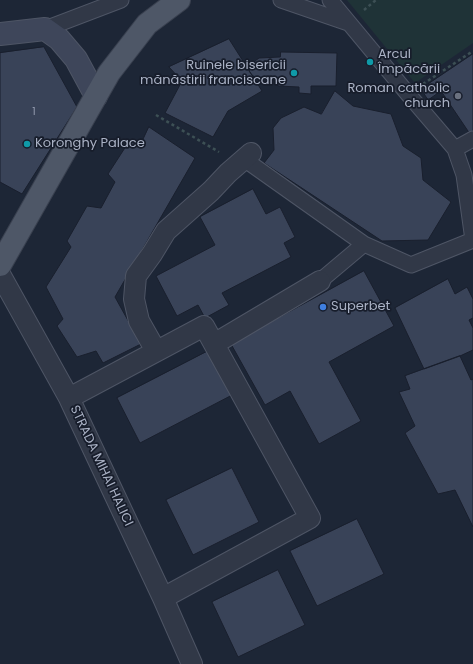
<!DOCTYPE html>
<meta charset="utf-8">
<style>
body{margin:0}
canvas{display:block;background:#1d2636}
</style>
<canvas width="473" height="664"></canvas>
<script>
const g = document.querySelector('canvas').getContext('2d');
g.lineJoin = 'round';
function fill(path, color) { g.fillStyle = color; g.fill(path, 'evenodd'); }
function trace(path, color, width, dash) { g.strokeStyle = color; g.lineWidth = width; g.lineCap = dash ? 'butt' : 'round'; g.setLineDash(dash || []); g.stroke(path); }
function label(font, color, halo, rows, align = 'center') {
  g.font = font + ' Poppins,sans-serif'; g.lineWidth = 3.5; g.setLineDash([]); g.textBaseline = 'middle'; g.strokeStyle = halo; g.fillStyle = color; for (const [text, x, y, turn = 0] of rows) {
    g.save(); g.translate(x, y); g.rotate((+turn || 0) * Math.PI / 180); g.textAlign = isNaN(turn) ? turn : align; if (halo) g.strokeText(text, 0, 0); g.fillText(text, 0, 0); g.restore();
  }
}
const green = new Path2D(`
 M347 0H473V43L415 83Z`);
const building = new Path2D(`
 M229 39 262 91 228 111 213 137 165 113 182 81 169 67Z
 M44 47 77 107 22 194 0 182V53Z
 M281 52 337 53 336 86H311V94L299 93V87L278 86 277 80 258 79 252 75 249 71 255 61 259 58 280 57Z
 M473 54V132L470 134 441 91 428 100 421 89Z
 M335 91 353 106 391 114 403 146 421 158 423 180 451 202 428 240 382 241 264 163 274 150 273 128 281 118 304 107 321 114Z
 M149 127 195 158 115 297 141 344 103 363 96 351 77 357 57 326 63 319 46 287 71 247 67 241 87 206 101 208 115 182 108 174 130 140 139 147Z
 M253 189 266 214 280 207 295 237 284 243 291 257 222 293 229 305 205 318 198 305 177 316 156 276 215 245 200 217Z
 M364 271 394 326 329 362 361 421 319 444 290 391 265 405 231 344Z
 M448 279 455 294 467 287 473 299V318L469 320 473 328V350L460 356 424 369 395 308Z
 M214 348 236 393 140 443 117 398Z
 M460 356 471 380 473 379V527L455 490 438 494 405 433 415 426 399 392 410 389 405 376Z
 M232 468 259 522 193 555 166 500Z
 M357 519 384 574 317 606 290 551Z
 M278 570 305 625 238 657 212 602Z`);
const path = new Path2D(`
 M364 10 376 0
 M423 84 473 51
 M156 115 219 152`);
const pedestrian = new Path2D(`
 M281 0 348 23
 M330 0 408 94 455 149 464 175 473 240
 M45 29 121 0
 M455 149 473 139
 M244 159 364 244
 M320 281 364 244 411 265 473 240`);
const minor = new Path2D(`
 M0 274 69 398 163 598 192 664
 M214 344 320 281
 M156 351 139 321 134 299 136 276 152 254 166 231 211 191 228 173 251 153
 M69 398 204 326 310 518 163 598`);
const secondary = new Path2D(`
 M0 34 45 29 59 39 76 59 96 96`);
const primary = new Path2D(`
 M0 265 109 73 147 24 179 0`);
const markers = [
 [370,62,4,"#0f9aa8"],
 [294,73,4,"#0f9aa8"],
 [458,96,4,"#6b7280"],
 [27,144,4,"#0f9aa8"],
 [323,307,4,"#3f7fe0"]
];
const numberNames = [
 ["1",34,112]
];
const poiNames = [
 ["Arcul",378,55],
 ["Împăcării",378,70],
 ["Ruinele bisericii",286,66,"right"],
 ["mănăstirii franciscane",286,81,"right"],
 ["Roman catholic",450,89,"right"],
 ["church",450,104,"right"],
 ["Koronghy Palace",35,144],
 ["Superbet",331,307]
];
const streetNames = [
 ["STRADA MIHAI HALICI",101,466,65]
];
fill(green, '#1f3337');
fill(building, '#394358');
trace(building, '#191f2d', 1);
trace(pedestrian, '#4e5565', 17);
trace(minor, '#4e5565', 22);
trace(secondary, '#4e5565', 24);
trace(primary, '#3a4150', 24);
trace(path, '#3d5055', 2.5, [3, 3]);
trace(pedestrian, '#313847', 15);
trace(minor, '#313847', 20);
trace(secondary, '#3e465a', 22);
trace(primary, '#4e5767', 22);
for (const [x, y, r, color] of markers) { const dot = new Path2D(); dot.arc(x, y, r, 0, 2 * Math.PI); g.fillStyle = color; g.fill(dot); trace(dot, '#171d2b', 1.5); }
label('11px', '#8e96aa', null, numberNames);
label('13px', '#aab2c5', '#171d2b', poiNames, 'left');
label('13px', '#aab2c5', '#171d2b', streetNames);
</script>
